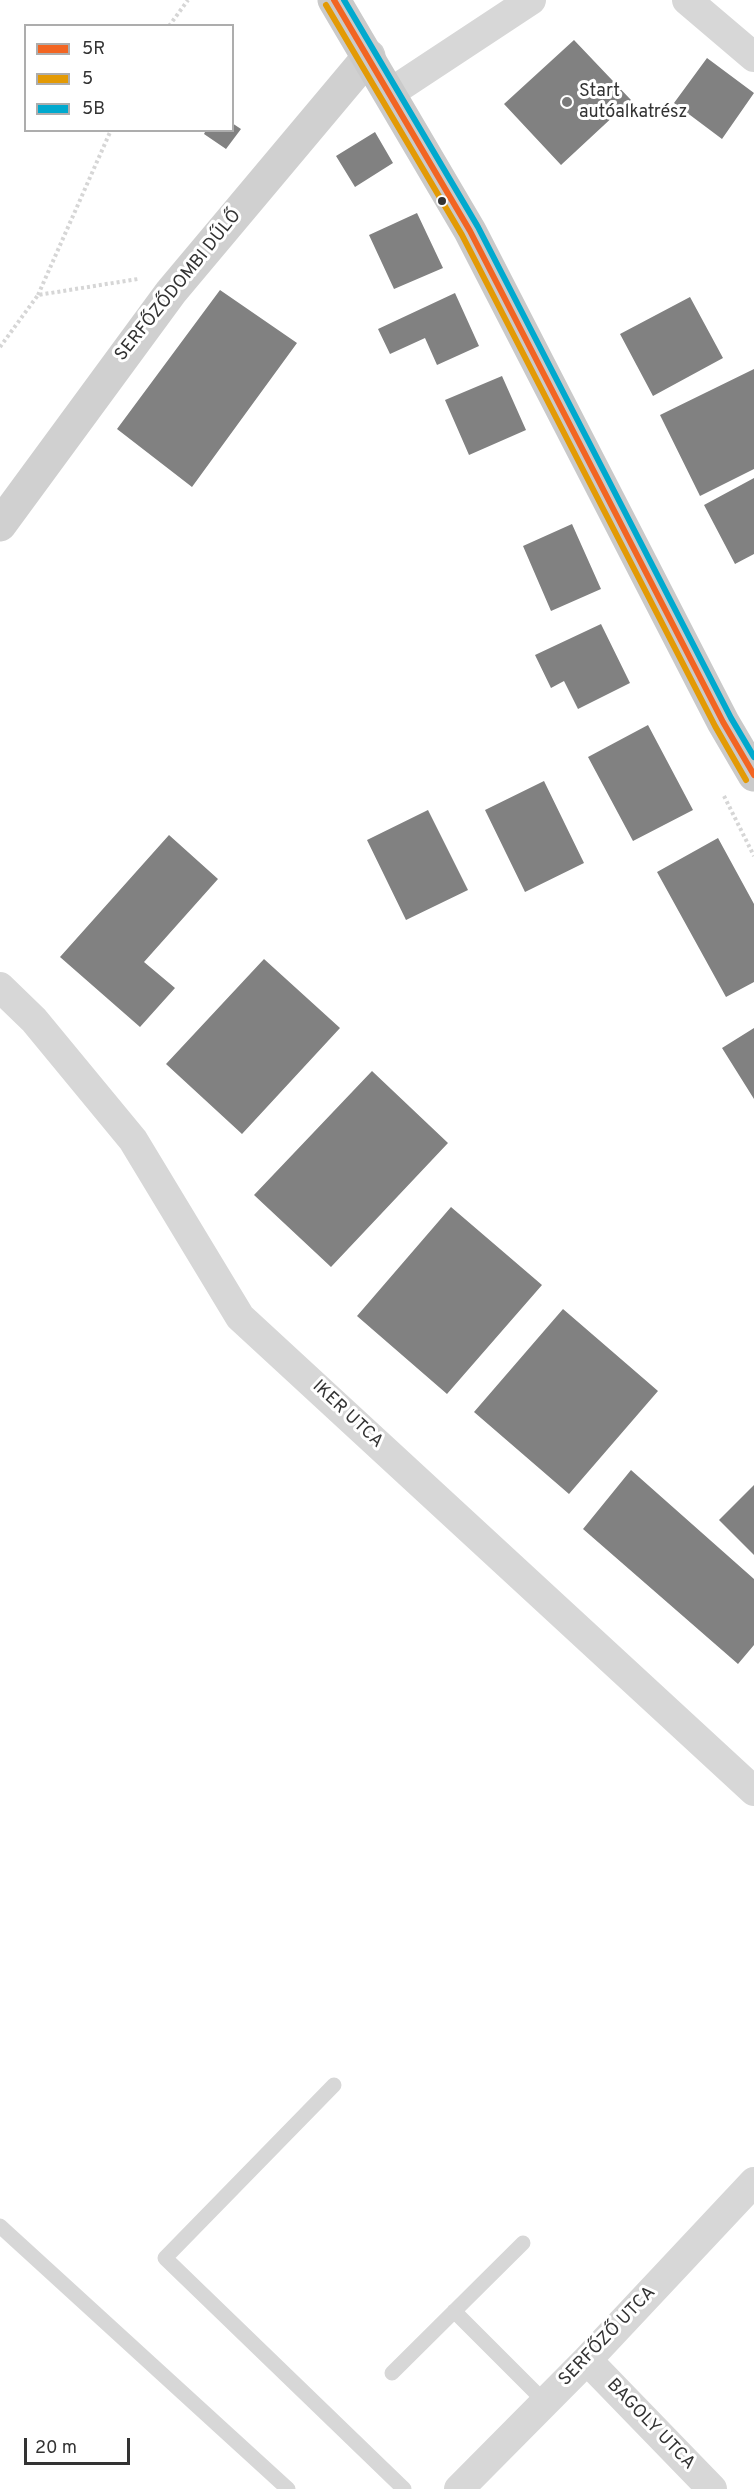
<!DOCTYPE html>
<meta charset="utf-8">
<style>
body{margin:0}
#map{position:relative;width:754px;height:2489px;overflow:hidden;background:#fff;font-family:Overpass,sans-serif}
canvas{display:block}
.legend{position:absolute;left:24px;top:24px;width:210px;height:108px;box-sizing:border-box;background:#fff;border:2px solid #adadad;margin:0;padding:8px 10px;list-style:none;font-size:18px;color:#333}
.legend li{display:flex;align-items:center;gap:12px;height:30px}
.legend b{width:30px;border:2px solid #adadad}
.scale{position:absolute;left:24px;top:2438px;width:106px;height:27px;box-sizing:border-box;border:3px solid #333;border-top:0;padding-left:8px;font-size:18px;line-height:21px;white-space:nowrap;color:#333;-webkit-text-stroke:4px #fff;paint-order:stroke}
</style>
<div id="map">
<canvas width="754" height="2489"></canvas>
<ul class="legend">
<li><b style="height:8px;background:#f26522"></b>5R</li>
<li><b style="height:8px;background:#e39a05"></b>5</li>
<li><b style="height:8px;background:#00a9ce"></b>5B</li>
</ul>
<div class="scale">20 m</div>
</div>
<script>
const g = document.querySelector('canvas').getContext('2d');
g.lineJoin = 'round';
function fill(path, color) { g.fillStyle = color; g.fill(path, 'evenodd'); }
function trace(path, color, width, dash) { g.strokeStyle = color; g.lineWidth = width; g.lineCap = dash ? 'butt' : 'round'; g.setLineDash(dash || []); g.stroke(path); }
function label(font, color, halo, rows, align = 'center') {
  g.font = font + ' Overpass,sans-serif'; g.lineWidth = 6; g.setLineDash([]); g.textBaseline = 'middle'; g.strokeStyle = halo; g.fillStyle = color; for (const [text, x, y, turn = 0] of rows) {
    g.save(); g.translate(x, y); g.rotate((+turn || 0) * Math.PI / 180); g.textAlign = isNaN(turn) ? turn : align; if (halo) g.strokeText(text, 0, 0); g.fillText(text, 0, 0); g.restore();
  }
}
const building = new Path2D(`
 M574 40 631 100 561 165 504 104Z
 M707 58 754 93 722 139 674 103Z
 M232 123 241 129 226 149 204 134 206 130H232Z
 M375 132 393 163 355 187 336 156Z
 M417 213 443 268 394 289 369 235Z
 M220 290 297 343 192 487 117 429Z
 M455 293 479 346 437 365 425 338 390 354 378 329Z
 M690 297 723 358 653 396 620 334Z
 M754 369V469L700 496 660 415Z
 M502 376 526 430 469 455 445 400Z
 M754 478V554L735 564 704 505Z
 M572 524 601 589 551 611 523 546Z
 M601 624 630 683 578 709 564 681 551 688 535 655Z
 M648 725 693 810 633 841 588 757Z
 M544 781 584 863 525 892 485 810Z
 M428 810 468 890 406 920 367 840Z
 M169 835 218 879 144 962 175 988 140 1027 60 957Z
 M718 838 754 904V982L726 997 657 872Z
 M264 959 340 1028 242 1134 166 1064Z
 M754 1028V1099L722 1048Z
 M372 1071 448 1143 331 1267 254 1195Z
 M451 1207 542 1285 447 1394 357 1316Z
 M563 1309 658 1391 569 1494 474 1412Z
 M631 1470 754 1579V1645L738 1664 583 1529Z
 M754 1485V1555L719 1520Z`);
const path = new Path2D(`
 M169 26 188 0
 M38 295 111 130
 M0 347 38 295 138 279
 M724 796 754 856`);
const lane = new Path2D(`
 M334 2085 165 2258 404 2489
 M0 2226 288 2489
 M454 2311 545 2402
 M392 2373 523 2243`);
const street = new Path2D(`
 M687 0 754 57
 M390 93 531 0
 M0 987 34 1020 133 1140 240 1317 754 1791
 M587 2360 712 2489
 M459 2489 587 2360 754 2182`);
const secondary = new Path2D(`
 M0 525 171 292 369 56`);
const primary = new Path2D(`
 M334 0 470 231 723 722 754 775`);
const bus1 = new Path2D(`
 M334 0 470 231 723 722 754 775`);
const bus2 = new Path2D(`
 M326 5 462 235 715 726 746 780`);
const bus3 = new Path2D(`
 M344 0 478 227 731 718 754 757`);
const markers = [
 [567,102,6,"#7a7a7a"],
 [442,201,5,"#333"]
];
const poiNames = [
 ["Start",579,92],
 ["autóalkatrész",579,113]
];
const streetNames = [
 ["SERFŐZŐDOMBI DŰLŐ",179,286,-51],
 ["IKER UTCA",347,1415,43],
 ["SERFŐZŐ UTCA",608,2337,-46],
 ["BAGOLY UTCA",650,2425,46]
];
fill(building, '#818181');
trace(path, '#d6d6d6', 4, [3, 3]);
trace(lane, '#d7d7d7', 15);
trace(street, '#d7d7d7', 30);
trace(secondary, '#d0d0d0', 33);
trace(primary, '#cacaca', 33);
trace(bus1, '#f26522', 6);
trace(bus2, '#e39a05', 6);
trace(bus3, '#00a9ce', 6);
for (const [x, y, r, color] of markers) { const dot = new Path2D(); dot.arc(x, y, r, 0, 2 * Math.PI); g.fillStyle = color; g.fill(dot); trace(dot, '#fff', 2); }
label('18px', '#333', '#fff', poiNames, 'left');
label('18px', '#333', '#fff', streetNames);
</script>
